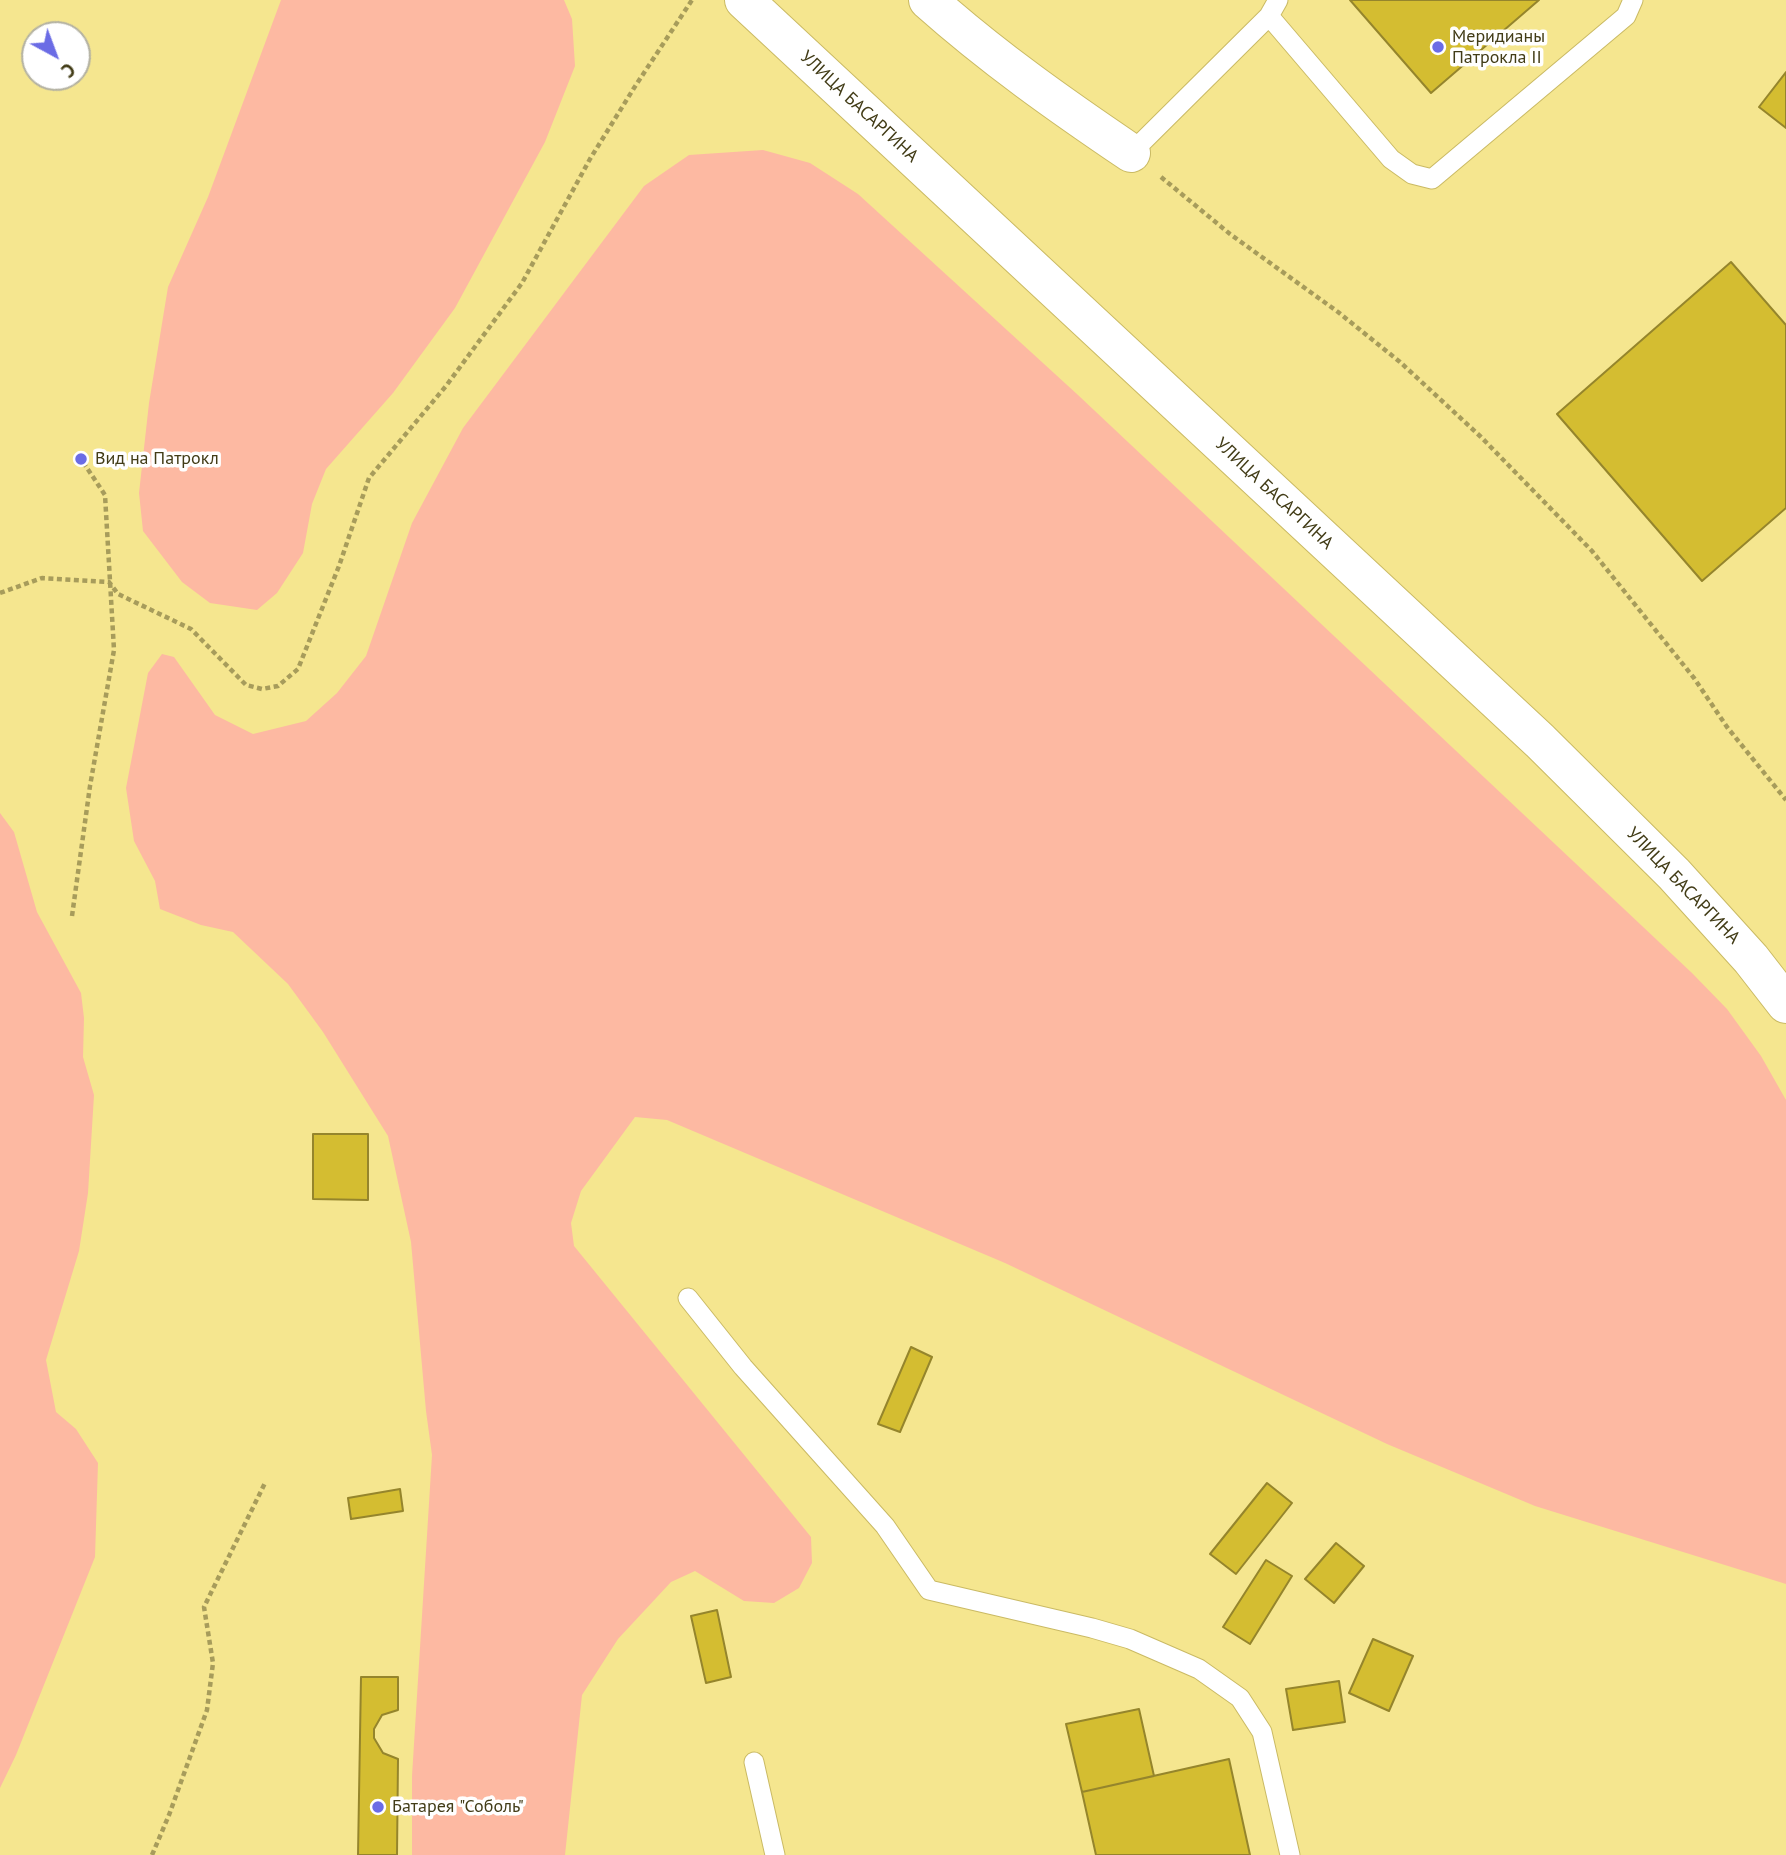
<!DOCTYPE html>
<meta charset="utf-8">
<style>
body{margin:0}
#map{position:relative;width:1786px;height:1855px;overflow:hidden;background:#f5e68f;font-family:"PT Sans",sans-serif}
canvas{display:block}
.north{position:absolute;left:21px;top:21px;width:70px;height:70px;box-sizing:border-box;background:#fff;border:2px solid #b3b1a2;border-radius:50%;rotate:139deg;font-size:19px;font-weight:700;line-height:28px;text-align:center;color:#423c17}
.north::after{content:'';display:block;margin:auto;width:24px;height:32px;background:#6b6ce5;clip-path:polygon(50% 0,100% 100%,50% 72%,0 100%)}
</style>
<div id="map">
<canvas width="1786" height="1855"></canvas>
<div class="north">С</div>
</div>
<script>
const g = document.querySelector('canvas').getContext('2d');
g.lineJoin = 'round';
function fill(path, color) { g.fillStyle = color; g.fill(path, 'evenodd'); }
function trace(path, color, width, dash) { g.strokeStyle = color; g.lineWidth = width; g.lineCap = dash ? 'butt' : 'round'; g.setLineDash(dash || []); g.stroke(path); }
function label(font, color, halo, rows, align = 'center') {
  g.font = font + ' "PT Sans",sans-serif'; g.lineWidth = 7; g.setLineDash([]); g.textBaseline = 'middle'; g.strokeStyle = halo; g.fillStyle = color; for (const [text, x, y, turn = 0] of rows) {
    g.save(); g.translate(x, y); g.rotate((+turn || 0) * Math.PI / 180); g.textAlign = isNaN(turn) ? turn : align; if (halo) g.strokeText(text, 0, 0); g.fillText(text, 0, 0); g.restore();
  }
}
const green = new Path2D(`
 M281 0H564L572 19 575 66 545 142 455 308 393 393 326 469 312 504 303 553 277 593 257 610 210 603 182 582 143 531 139 493 149 403 168 287 208 197Z
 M763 150 810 163 858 194 1078 395 1692 973 1727 1009 1761 1056 1786 1100V1584L1535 1506 1387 1444 1005 1263 667 1120 635 1117 581 1191 571 1223 574 1246 811 1537 812 1563 799 1588 774 1603 744 1601 695 1571 671 1582 618 1639 582 1695 565 1855H412V1776L432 1455 426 1411 411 1242 388 1136 323 1032 288 984 233 932 201 925 160 909 155 881 134 841 126 788 148 673 162 654 174 657 215 715 253 734 306 721 337 693 366 656 412 523 463 428 644 186 689 155Z
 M0 813 14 832 37 912 81 993 84 1018 83 1057 94 1095 88 1193 79 1251 46 1360 56 1412 76 1429 98 1463 95 1557 16 1755 0 1788Z`);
const building = new Path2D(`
 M1350 0H1539L1431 93Z
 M1786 72V128L1759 107Z
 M1731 262 1786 325V508L1702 581 1557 414Z
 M313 1134H368V1200L313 1199Z
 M911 1347 932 1357 900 1432 878 1424Z
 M1267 1483 1292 1503 1236 1574 1210 1554Z
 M400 1489 403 1511 351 1519 348 1498Z
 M1336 1543 1364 1566 1334 1603 1305 1579Z
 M1266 1560 1292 1576 1250 1644 1223 1627Z
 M717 1610 731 1677 706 1683 691 1616Z
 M1373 1639 1413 1656 1389 1711 1349 1693Z
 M361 1677H398V1710L382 1715 374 1729V1738L383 1753 398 1759 397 1855H358Z
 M1339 1681 1345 1722 1293 1730 1286 1689Z
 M1139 1709 1154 1776 1082 1792 1066 1724Z
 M1229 1759 1250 1855H1096L1082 1792Z`);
const path = new Path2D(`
 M1161 177 1230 234 1338 312 1400 362 1481 437 1592 551 1694 678 1727 727 1786 800
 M0 593 42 578 109 582 118 594 191 629 246 685 262 689 278 686 298 669 339 566 369 478 446 386 522 283 590 159 634 88 692 0
 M72 916 90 786 114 650 105 495 81 459
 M152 1855 169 1815 207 1710 213 1663 204 1607 265 1483`);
const service = new Path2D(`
 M1269 16 1391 159 1412 174 1432 179 1626 16 1633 0
 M1131 153 1269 16 1278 0
 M688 1298 743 1367 885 1526 929 1590 1092 1628 1130 1639 1199 1669 1240 1698 1262 1732 1290 1855
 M754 1762 775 1855`);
const minor = new Path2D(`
 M928 0C992 57 1060 105 1131 153`);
const primary = new Path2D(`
 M744 0 1540 741 1674 874 1751 959 1786 1004`);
const markers = [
 [1438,47,7,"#6b6ce5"],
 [81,459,7,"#6b6ce5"],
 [378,1807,7,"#6b6ce5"]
];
const poiNames = [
 ["Меридианы",1452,37],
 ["Патрокла II",1452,58],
 ["Вид на Патрокл",95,459],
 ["Батарея \"Соболь\"",392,1807]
];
const streetNames = [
 ["УЛИЦА БАСАРГИНА",859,107,43],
 ["УЛИЦА БАСАРГИНА",1274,494,43],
 ["УЛИЦА БАСАРГИНА",1683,886,46]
];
fill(green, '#fdb9a2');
fill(building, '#d4bd31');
trace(building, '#95852c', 2);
trace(service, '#caba64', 21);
trace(minor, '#caba64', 40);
trace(primary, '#caba64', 40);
trace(path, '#a79c5b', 4.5, [5, 3.5]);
trace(service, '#fff', 19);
trace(minor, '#fff', 38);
trace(primary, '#fff', 38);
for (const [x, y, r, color] of markers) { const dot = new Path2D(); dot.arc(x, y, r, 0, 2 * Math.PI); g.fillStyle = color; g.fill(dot); trace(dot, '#fff', 2.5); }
label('18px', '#423c17', '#fff', poiNames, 'left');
label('18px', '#423c17', '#fff', streetNames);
</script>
